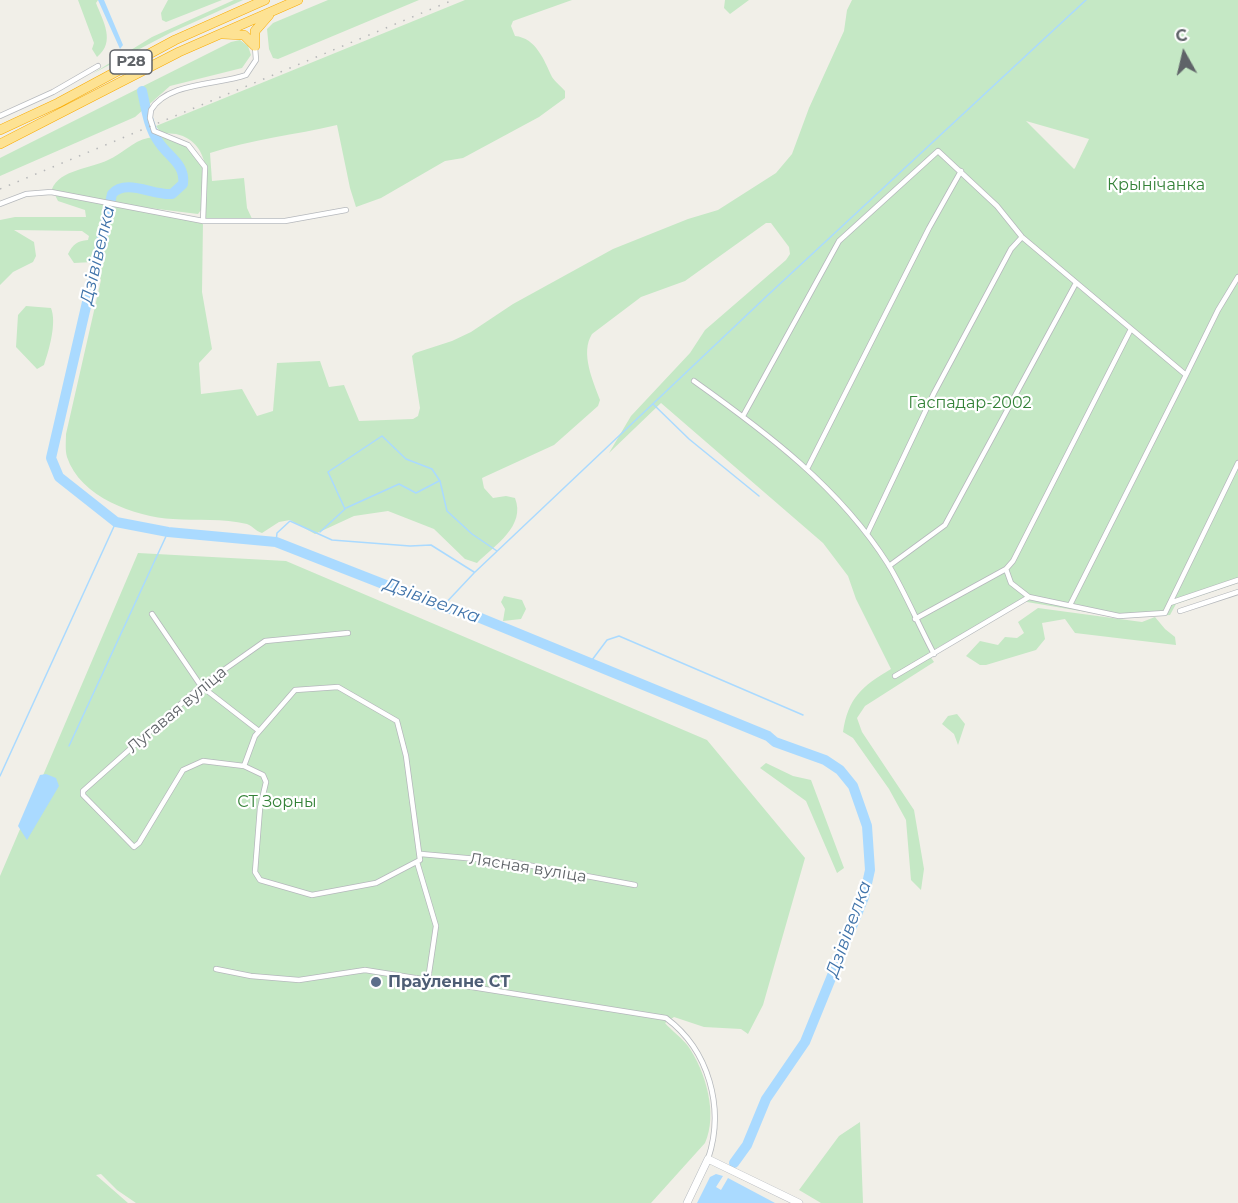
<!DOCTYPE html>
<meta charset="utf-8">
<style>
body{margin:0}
#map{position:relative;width:1238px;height:1203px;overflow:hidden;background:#f1efe8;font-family:Montserrat,sans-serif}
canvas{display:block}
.north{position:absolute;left:1154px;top:24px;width:60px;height:60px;-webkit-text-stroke:4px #fff;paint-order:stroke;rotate:352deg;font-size:16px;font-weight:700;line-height:24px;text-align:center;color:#5f6368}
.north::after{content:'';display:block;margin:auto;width:21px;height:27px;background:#5f6368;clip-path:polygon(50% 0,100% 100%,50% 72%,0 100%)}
</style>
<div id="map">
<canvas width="1238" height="1203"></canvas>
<div class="north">С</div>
</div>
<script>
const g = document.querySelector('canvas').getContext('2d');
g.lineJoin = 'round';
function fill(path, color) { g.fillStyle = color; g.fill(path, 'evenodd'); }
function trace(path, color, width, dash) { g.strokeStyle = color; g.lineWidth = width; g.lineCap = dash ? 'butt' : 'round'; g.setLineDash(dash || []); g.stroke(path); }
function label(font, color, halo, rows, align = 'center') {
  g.font = font + ' Montserrat,sans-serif'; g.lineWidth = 4.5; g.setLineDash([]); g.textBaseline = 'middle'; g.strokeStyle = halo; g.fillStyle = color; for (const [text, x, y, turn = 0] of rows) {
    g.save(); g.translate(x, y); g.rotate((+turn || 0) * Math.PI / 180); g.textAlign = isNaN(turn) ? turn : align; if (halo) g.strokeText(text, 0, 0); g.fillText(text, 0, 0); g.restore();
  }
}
const green = new Path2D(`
 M78 0H98L96 3C103 21 116 42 97 57L92 49 94 43Z
 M168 0H222L166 22 162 20 161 13Z
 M234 0H243L170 33 92 74 152 37Z
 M328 0H419L278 59 273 58 269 49 267 29 273 23Z
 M465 0H572L513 21 511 26 515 36C536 38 544 60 552 77 555 82 561 86 565 91V98L539 117 463 158 445 161 381 198 356 207 350 188 337 125C295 135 252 139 210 153L212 181 244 178 247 208 253 221 204 219C207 190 215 143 176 134 168 133 160 134 156 126Z
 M725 0H749L730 14 724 8Z
 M852 0H1238V583L1176 604 1170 615 1122 618 1021 601 928 653 934 662 865 706 857 718 862 732 914 810 924 869 921 890 911 880 906 820 889 789 853 738 843 732C848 698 862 686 891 669L856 599 848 576 823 543 661 403 609 453 631 416 690 353 705 330 786 260 790 254 789 247 771 223H766L685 281 641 297 592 334C580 353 593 381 600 400L598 406 554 445 482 478 484 488 493 498 506 496 515 498C526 526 495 545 477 563L465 559 434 529 388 511 354 516 315 534 290 520 279 522 262 533C255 531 253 526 247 524 223 518 197 521 173 519 135 517 80 497 67 457 65 450 66 441 66 434L101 280 93 262 74 263 68 254C73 244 77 241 88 240L89 236 82 231 14 230 34 242 36 256 33 262 13 272 0 285V220L15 217H86L85 210 58 201 52 189C59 170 92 168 108 160 122 154 133 141 148 138 169 133 198 146 203 169 205 181 202 198 201 210L198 214 133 206 203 221 202 292 212 349 199 363 201 394 242 389 257 416 273 411 277 363 320 361 329 387 344 385 359 421 413 419 418 416 420 408 412 356 415 353 452 341 471 332 513 304 613 249 688 219 718 210 776 173 792 154 809 108 844 31 847 10ZM1026 121 1089 139 1075 168 1074 169Z
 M240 40 248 46 251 55 242 68 170 86 135 117 0 176V158L231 42Z
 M26 306 51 308C57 323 49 350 44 365L37 369 16 347 18 315Z
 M138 553 286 561 707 740 805 858 763 1005 748 1034 741 1029 704 1027 674 1017 665 1023C672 1031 682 1038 688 1046 706 1072 718 1114 705 1143L651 1203H136L117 1190 101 1174 96 1175 128 1203H0V876Z
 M504 596 522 600 526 609 521 619 503 621 505 609 501 602Z
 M1038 608 1142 622 1155 617 1165 629 1175 637 1176 645 1075 633 1065 619 1042 623 1045 639 1036 650 986 665H980L966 656 980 641 998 645 1005 637 1017 638 1024 633 1018 622Z
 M957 714 965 724 958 745 954 734 942 724 948 716Z
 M766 763 793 776 811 780 844 868 837 873 806 801 760 768Z
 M860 1122 863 1203H821L799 1190 839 1136Z`);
const water = new Path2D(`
 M98 0H104L123 45 120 49Z
 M46 774 56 778 59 786 27 840 18 826 40 775Z
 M716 1174 723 1176 716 1187 721 1190 728 1178 775 1203H697L710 1177Z`);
const stream = new Path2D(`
 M653 404 689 439 759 496
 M346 508 399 484 416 493 439 481
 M320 532 345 509 328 472 382 436 406 459 432 469 440 481 447 511 472 534 497 551
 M276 542 277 533 290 521 332 540 410 546 431 545 474 572
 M442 607 474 573 769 294 1086 0
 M589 664 607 640 619 636 803 715
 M69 746 168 532
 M0 776 116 522`);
const river = new Path2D(`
 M142 91C146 108 148 126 158 141 167 156 186 164 183 184L172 194C154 196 126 178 112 194L51 458 59 477 116 522 168 532 276 542 442 607 473 615 768 736 775 742 825 760 840 770 853 786 867 826 870 870 864 897 805 1042 766 1099 747 1145 734 1163`);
const street = new Path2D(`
 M0 116 53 92 98 66
 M0 204 26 194 51 192 203 221H285L346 210
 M203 221 205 167 188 145 154 131 150 118 151 110C167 82 219 85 246 75L256 60 255 47
 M1186 375 1218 310 1238 277
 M694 381C767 433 839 487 888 564 905 592 918 624 934 654
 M743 416 839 241 938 151 997 206 1022 237 1186 375 1070 605
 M808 467 929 228 961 171
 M867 534 934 393 1011 249 1022 237
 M889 566 945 525 1076 283
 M1006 569 1011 583 1029 597 1119 616 1165 613 1238 463
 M1170 603 1238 580
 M1180 611 1238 592
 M152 614 201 686 259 731
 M915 619 1006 569 1013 561 1131 329
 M895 676 1029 597
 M244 766 255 736 295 690 338 687 397 721 406 756 420 860 376 883 312 895 260 880 255 872 260 808 266 782 263 775 244 766 203 761 183 770 139 843 134 847 83 795V791L201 686 265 641 348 633
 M421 854 511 862 635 885
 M417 862 436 926 428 980
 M216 969 251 976 299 980 365 970 666 1018C709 1050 725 1108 708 1159`);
const secondary = new Path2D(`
 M687 1203 708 1159 799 1203`);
const highway = new Path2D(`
 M223 34 244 35 255 46
 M255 46V31L269 15
 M0 130 58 103 175 40 265 0
 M0 144 179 52 298 0`);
const rail = new Path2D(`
 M0 189 453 0`);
const markers = [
 [376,982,6,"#5c6f8a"]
];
const shields = [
 [131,62,42]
];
const shieldNames = [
 ["Р28",131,62]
];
const parkNames = [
 ["Крынічанка",1156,185],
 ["Гаспадар-2002",970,403],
 ["СТ Зорны",277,802]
];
const streetNames = [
 ["Лугавая вуліца",177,710,-40],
 ["Лясная вуліца",528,868,9]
];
const serviceNames = [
 ["Праўленне СТ",388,982]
];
const waterNames = [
 ["Дзівівелка",98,255,-77],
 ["Дзівівелка",432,601,20],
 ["Дзівівелка",849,929,-70]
];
fill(green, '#c5e8c5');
fill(water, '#aadaff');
trace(stream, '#aadaff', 1.5);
trace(river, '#aadaff', 10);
trace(street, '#b5b8bc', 6);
trace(secondary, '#b6babf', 8);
trace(highway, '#f9ab00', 10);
trace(street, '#fff', 4.5);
trace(secondary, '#fff', 7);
trace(highway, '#fde293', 9);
trace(rail, '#b6b7b8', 1.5, [1.5, 8]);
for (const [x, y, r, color] of markers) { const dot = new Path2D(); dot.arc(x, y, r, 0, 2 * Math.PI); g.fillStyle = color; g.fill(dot); trace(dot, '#fff', 2); }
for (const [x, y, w] of shields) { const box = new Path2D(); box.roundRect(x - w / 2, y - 12, w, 24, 4.5); g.fillStyle = '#fff'; g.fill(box); trace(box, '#5f6368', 1.5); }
label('bold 15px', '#5f6368', null, shieldNames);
label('16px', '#348238', '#fff', parkNames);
label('16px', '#5f6368', '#fff', streetNames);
label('bold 16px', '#4e5e75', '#fff', serviceNames, 'left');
label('italic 18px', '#4174aa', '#fff', waterNames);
</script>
